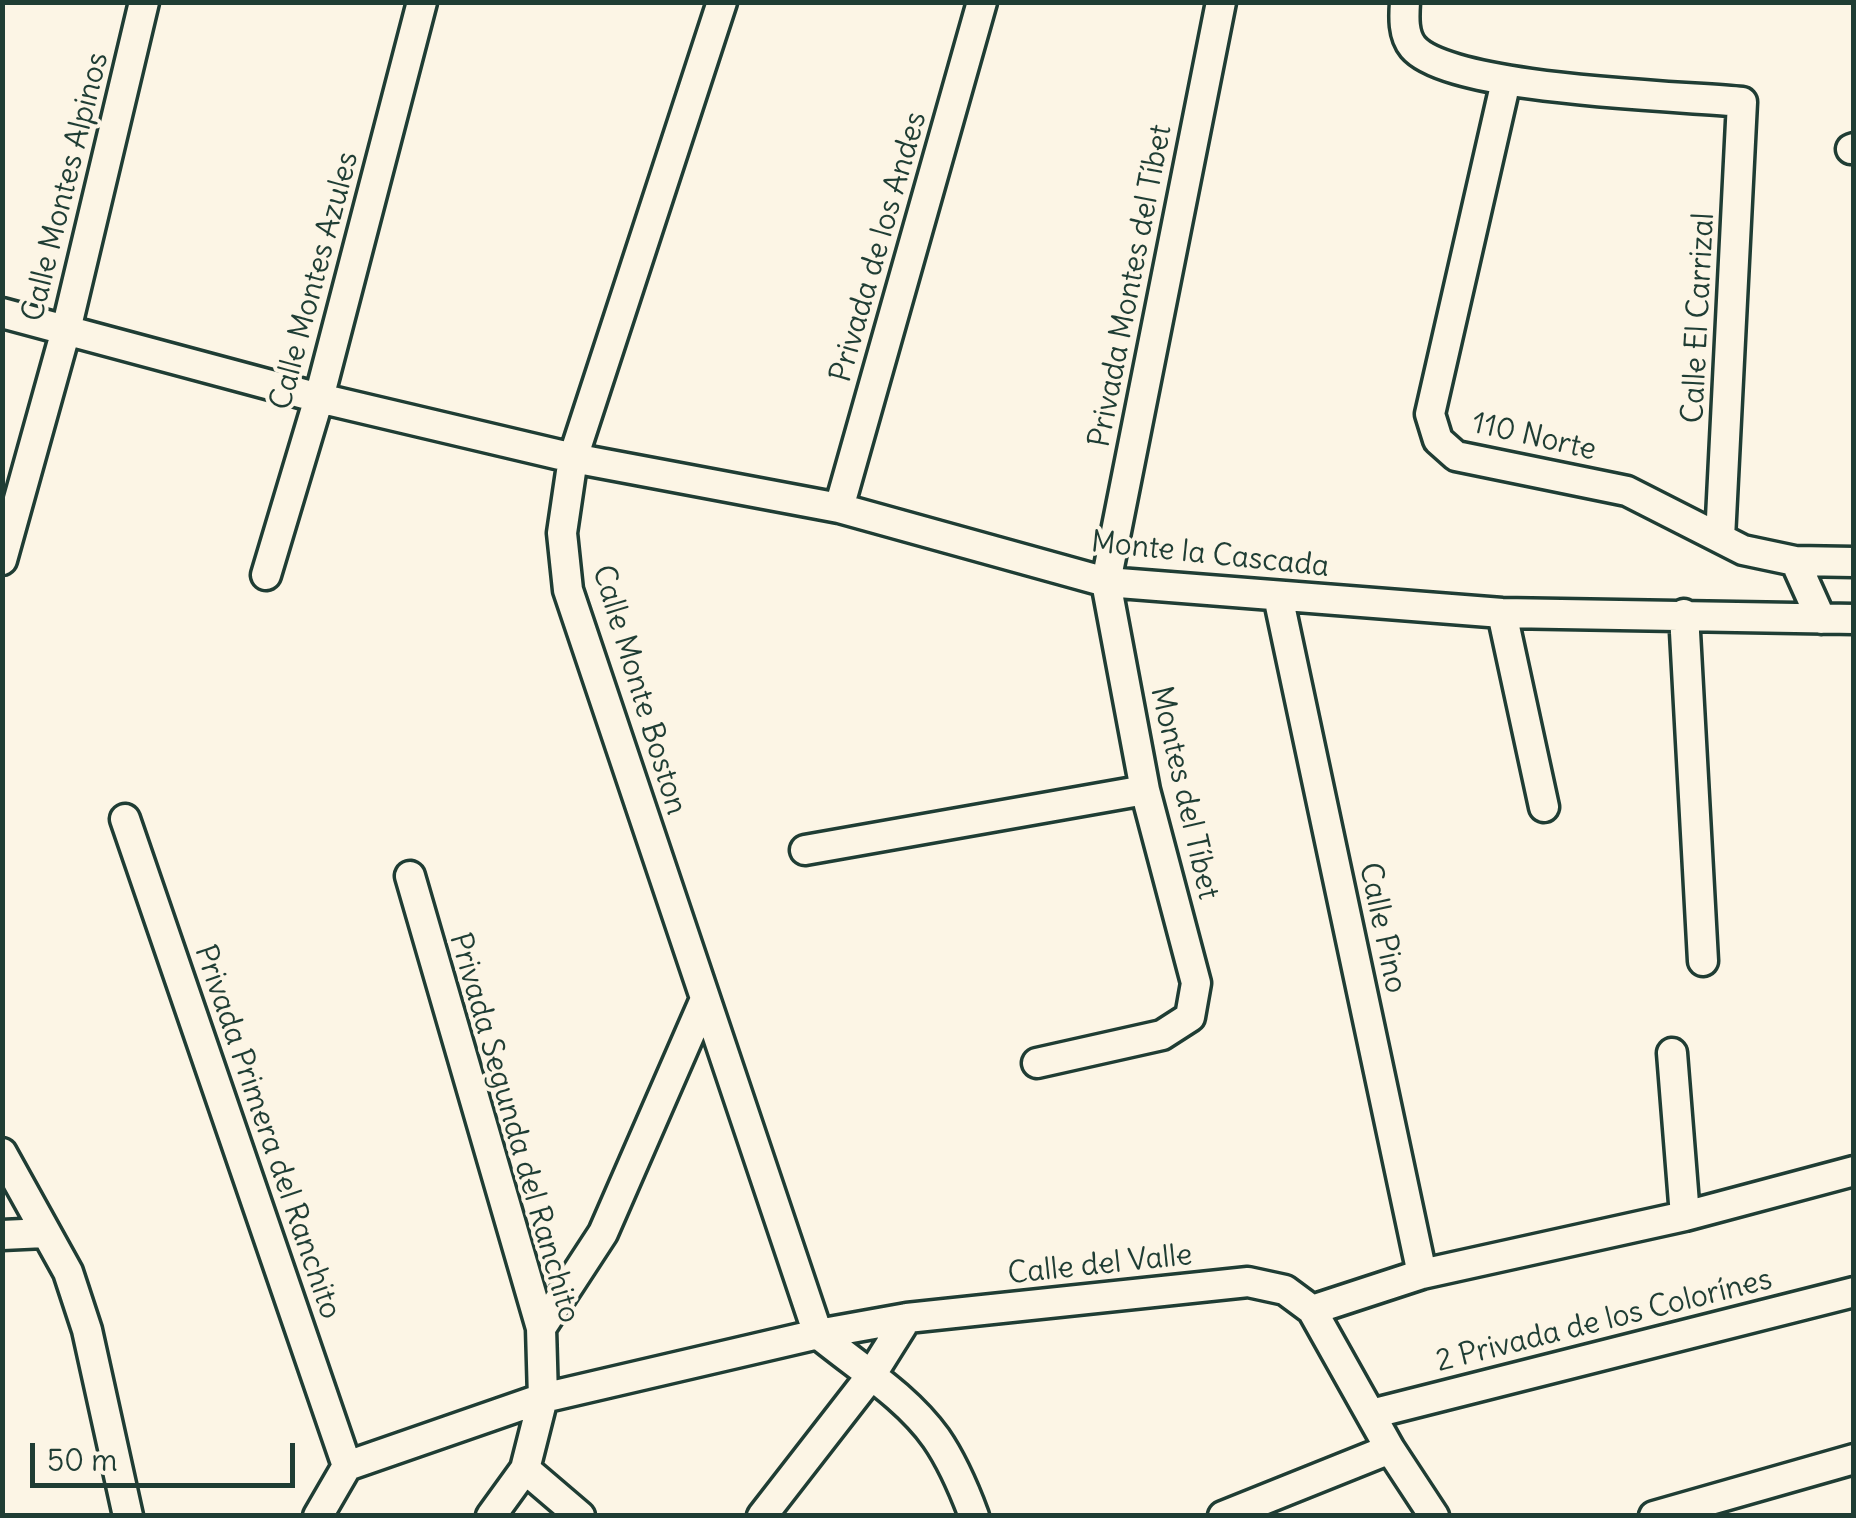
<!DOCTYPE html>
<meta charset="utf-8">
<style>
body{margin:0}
#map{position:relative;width:1856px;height:1518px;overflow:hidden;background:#fcf5e5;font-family:Delius,sans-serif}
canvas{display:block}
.frame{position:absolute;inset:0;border:5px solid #1f3d34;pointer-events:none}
.scale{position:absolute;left:30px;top:1443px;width:265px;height:45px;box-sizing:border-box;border:5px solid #1f3d34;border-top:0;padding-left:12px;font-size:30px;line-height:35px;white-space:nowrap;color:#1f3d34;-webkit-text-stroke:8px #fcf5e5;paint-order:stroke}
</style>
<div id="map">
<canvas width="1856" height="1518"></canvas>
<div class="frame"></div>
<div class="scale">50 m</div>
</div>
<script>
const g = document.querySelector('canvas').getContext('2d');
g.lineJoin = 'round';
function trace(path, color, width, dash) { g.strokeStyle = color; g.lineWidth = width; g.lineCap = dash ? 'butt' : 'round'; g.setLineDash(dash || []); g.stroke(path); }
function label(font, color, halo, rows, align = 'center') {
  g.font = font + ' Delius,sans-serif'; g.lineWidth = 8; g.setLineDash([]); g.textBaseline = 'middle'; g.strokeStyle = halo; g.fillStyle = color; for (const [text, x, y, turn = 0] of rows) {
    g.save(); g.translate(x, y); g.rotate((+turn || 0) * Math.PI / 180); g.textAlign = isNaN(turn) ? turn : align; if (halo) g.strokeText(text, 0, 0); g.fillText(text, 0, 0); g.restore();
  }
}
const street = new Path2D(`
 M722 2 573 458 562 533 568 590 818 1334C858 1367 906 1396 936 1438 952 1461 964 1489 974 1516
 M1405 2C1404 17 1403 35 1413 47 1449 90 1680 96 1742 102L1720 538
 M1506 81 1430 414 1438 440 1456 456 1627 491 1743 550 1795 561 1854 562
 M1851 149 1854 148
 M2 313 319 398 573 458 839 508 1106 582 1502 613 1854 619
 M839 508 982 2
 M2 560 66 330 144 2
 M1795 561 1821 619
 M266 575 319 398 422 2
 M1278 596 1422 1274
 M1502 613 1544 807
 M1684 614 1703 961
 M125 819 347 1466
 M805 850 1145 790
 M410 876 541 1328 543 1398 525 1469 491 1516
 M1672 1053 1685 1216
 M1037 1063 1162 1035 1190 1017 1196 983 1145 790 1106 582 1221 2
 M2 1153 68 1272 87 1330 128 1516
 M2 1235 45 1233
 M1312 1310 1390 1449 1434 1516
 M541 1328 603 1233 705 999
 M1371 1414 1854 1292
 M347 1466 543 1398 818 1334 907 1318 1248 1282 1285 1290 1312 1310 1422 1274 1685 1216 1854 1171
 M525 1469 580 1516
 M318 1516 347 1466
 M762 1516 870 1377 907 1318
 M1223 1516 1390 1449
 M1654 1516 1854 1459`);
const streetNames = [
 ["Calle Montes Alpinos",66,187,-76],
 ["Privada de los Andes",879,247,-74],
 ["Calle Montes Azules",315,281,-75],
 ["Privada Montes del Tíbet",1131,286,-79],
 ["Calle El Carrizal",1699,318,-87],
 ["110 Norte",1534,437,13],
 ["Monte la Cascada",1210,555,6],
 ["Calle Monte Boston",639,690,73],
 ["Montes del Tíbet",1184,793,77],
 ["Calle Pino",1382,928,78],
 ["Privada Segunda del Ranchito",514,1128,74],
 ["Privada Primera del Ranchito",267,1132,71],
 ["Calle del Valle",1100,1265,-6],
 ["2 Privada de los Colorínes",1604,1321,-14]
];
trace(street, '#1f3d34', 35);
trace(street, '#fcf5e5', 28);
label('30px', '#1f3d34', '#fcf5e5', streetNames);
</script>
